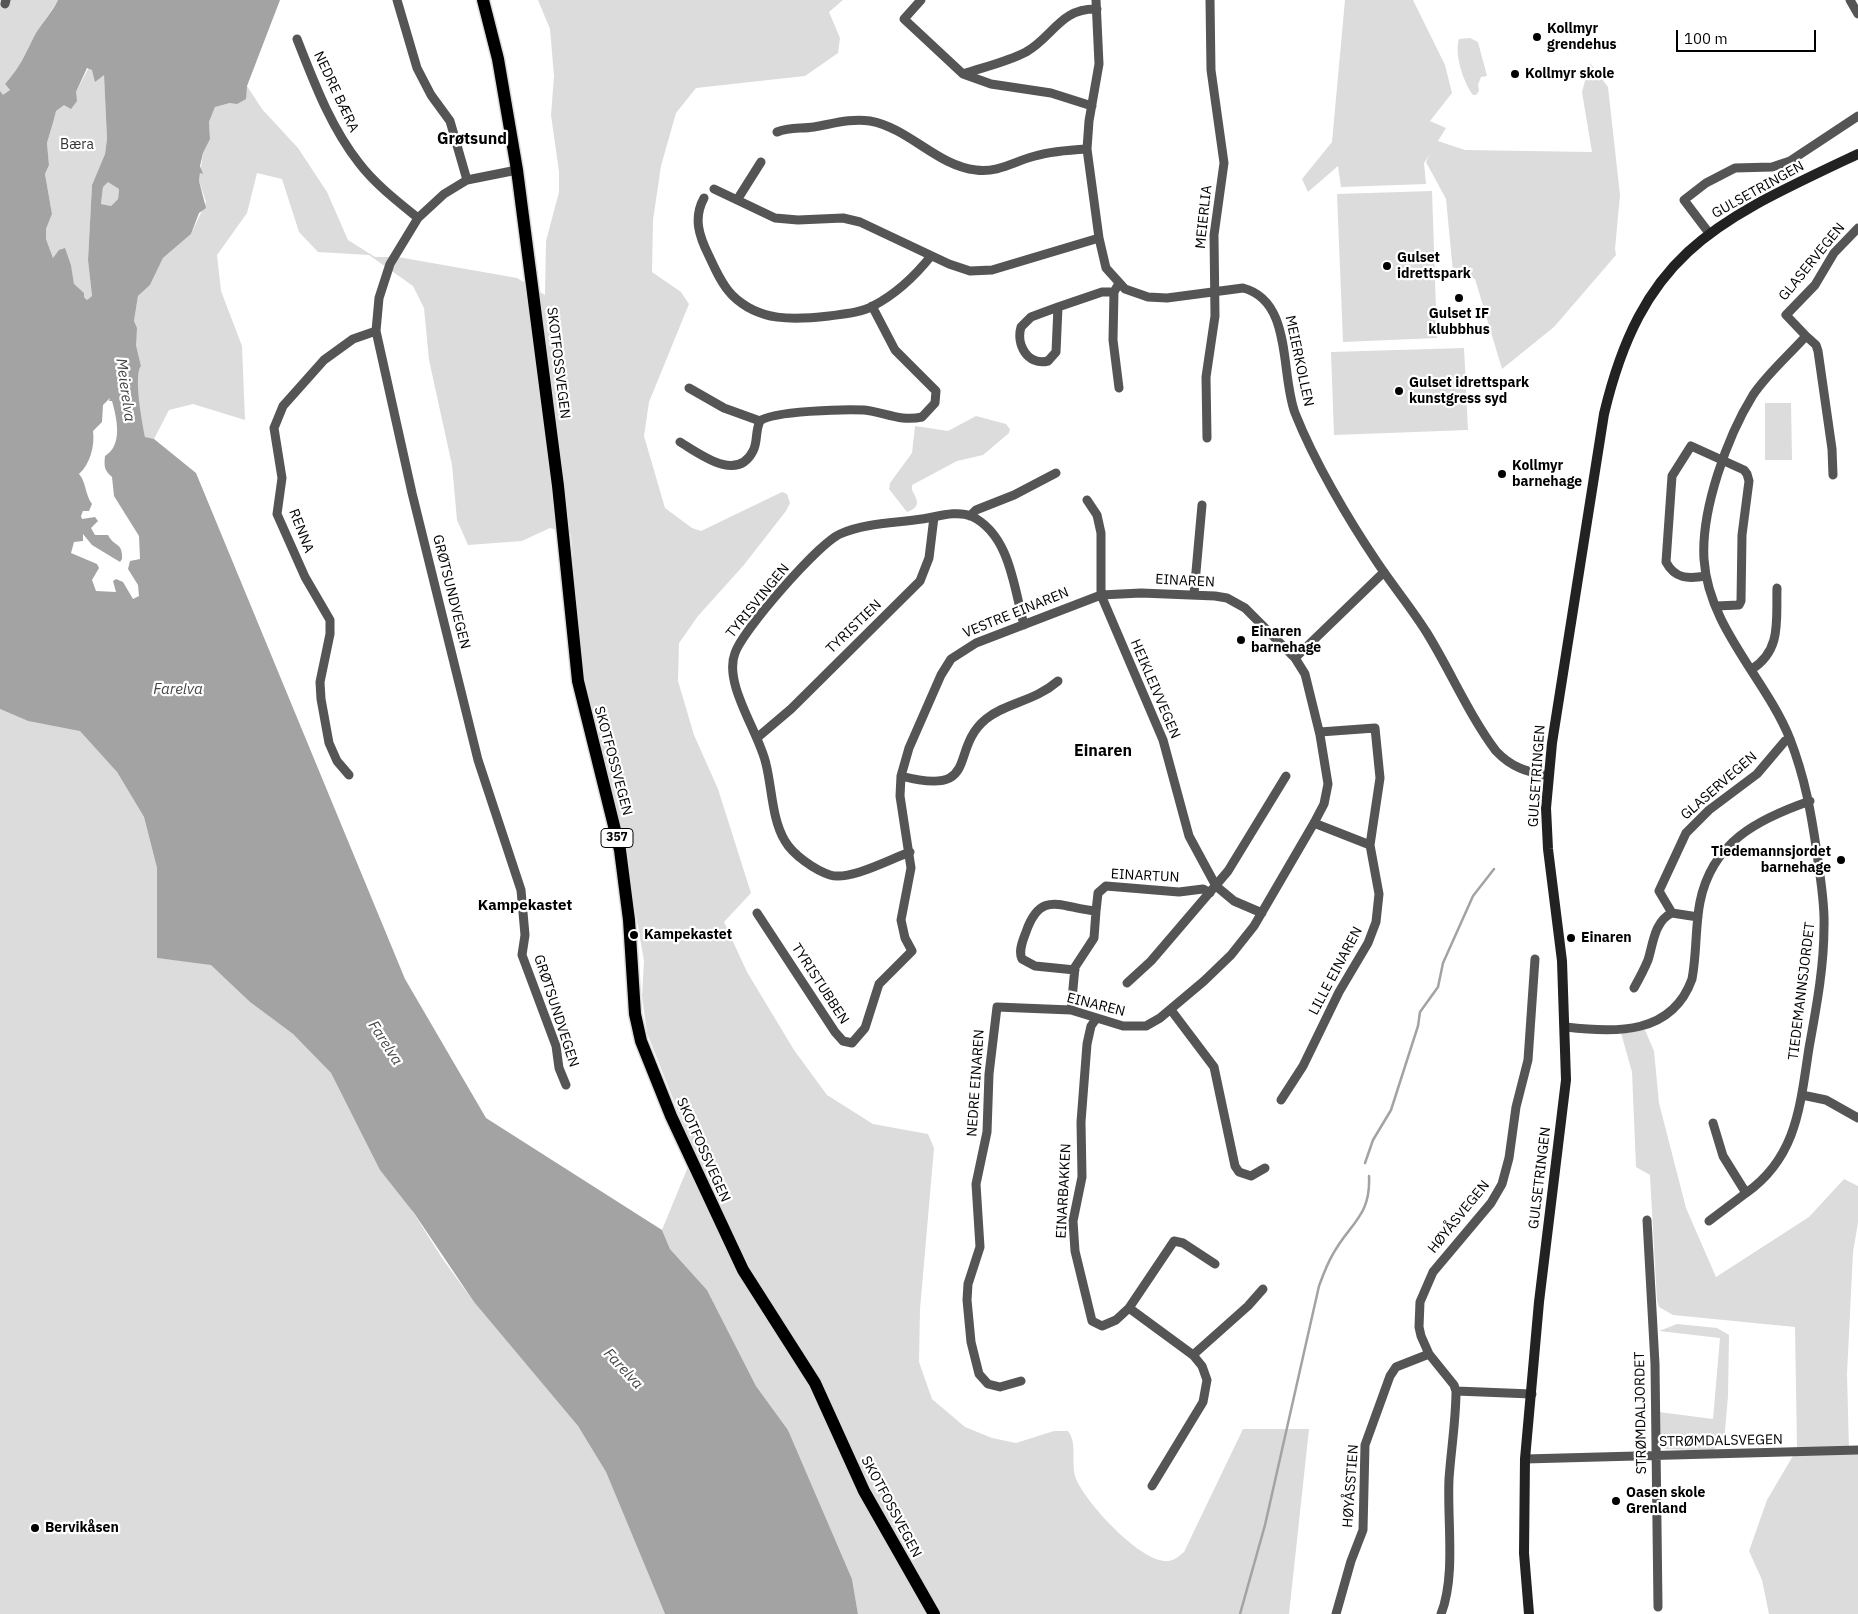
<!DOCTYPE html>
<meta charset="utf-8">
<style>
body{margin:0}
#map{position:relative;width:1858px;height:1614px;overflow:hidden;background:#fff;font-family:"IBM Plex Sans",sans-serif}
canvas{display:block}
.scale{position:absolute;left:1676px;top:30px;width:140px;height:22px;box-sizing:border-box;border:2px solid #000;border-top:0;padding-left:6px;font-size:15px;line-height:18px;white-space:nowrap;color:#000;-webkit-text-stroke:4px #fff;paint-order:stroke}
</style>
<div id="map">
<canvas width="1858" height="1614"></canvas>
<div class="scale">100 m</div>
</div>
<script>
const g = document.querySelector('canvas').getContext('2d');
g.lineJoin = 'round';
function fill(path, color) { g.fillStyle = color; g.fill(path, 'evenodd'); }
function trace(path, color, width, dash) { g.strokeStyle = color; g.lineWidth = width; g.lineCap = dash ? 'butt' : 'round'; g.setLineDash(dash || []); g.stroke(path); }
function label(font, color, halo, rows, align = 'center') {
  g.font = font + ' "IBM Plex Sans",sans-serif'; g.lineWidth = 4.5; g.setLineDash([]); g.textBaseline = 'middle'; g.strokeStyle = halo; g.fillStyle = color; for (const [text, x, y, turn = 0] of rows) {
    g.save(); g.translate(x, y); g.rotate((+turn || 0) * Math.PI / 180); g.textAlign = isNaN(turn) ? turn : align; if (halo) g.strokeText(text, 0, 0); g.fillText(text, 0, 0); g.restore();
  }
}
const green = new Path2D(`
 M0 0H58L36 34 29 50 16 72 5 84 10 90 3 96 0 91Z
 M538 0H843L829 12 840 38 838 53 805 76 696 88 676 113 661 166 653 220 652 272 681 292 689 304 649 402 644 436 665 508 692 528 701 531 782 492 787 494 790 503 786 511 743 566 698 616 679 643 678 681 694 735 718 789 751 893 724 922 747 972 794 1050 827 1095 873 1124 928 1134 934 1148 920 1309 919 1362 932 1399 965 1427 992 1438 1016 1443 1054 1431H1068C1078 1444 1070 1463 1076 1479 1087 1504 1137 1558 1164 1561 1173 1562 1178 1557 1184 1552L1243 1429H1309L1289 1614H858L852 1579 788 1430 756 1386 707 1290 670 1249 662 1230 694 1152 647 1033 642 996 644 961 630 881 620 830 587 700 579 637 571 534 550 528 522 541 468 545 457 520 452 465 429 360 424 308 413 286 369 255 318 252 299 232 282 179 257 173 247 213 217 255 221 291 242 346 245 420 193 404 169 410 154 439 145 438C142 423 133 377 141 366L136 345 134 321 138 296 150 285 163 258 191 234 206 202 199 181 203 153 210 138 209 122 215 107 230 103 247 86 262 109 298 148 327 192 348 240 375 257H398L517 278 545 295 546 241 559 192V172L551 115 554 76 550 29Z
 M1345 0H1413L1445 65 1452 93 1430 121 1446 128 1438 141 1465 150 1592 152 1582 92 1590 63 1608 87 1620 195 1615 249 1616 255 1554 327 1502 369 1475 279 1453 272 1446 199 1426 162 1430 154 1424 163 1426 184 1341 187 1338 166 1308 192 1302 179 1332 142Z
 M1470 38 1478 42 1487 76 1481 77 1478 85 1479 91 1476 95H1473C1463 82 1454 53 1459 39Z
 M89 67 104 75 107 139 105 154 92 185 88 260 92 296 87 300 84 297V293L74 285 71 265 66 252 53 258 46 239V229L52 214 45 174 49 165 47 143 56 111 76 92Z
 M108 181 119 189 118 199 111 206 101 204 103 187Z
 M1432 191 1437 338 1343 342 1337 194Z
 M1464 348 1468 430 1334 435 1331 352Z
 M1765 403H1791L1792 460H1765Z
 M976 416 1006 424 1010 429 1009 433 983 455 957 461 912 485V490C918 501 921 507 907 512L889 489 890 483 912 453 915 426 948 431Z
 M0 709 28 721 80 730 117 772 144 817 157 868V958L211 964 250 1002 293 1034 331 1073 355 1120 442 1258 474 1302 578 1426 606 1472 665 1614H0Z
 M1645 1030 1654 1051 1659 1103 1686 1208 1716 1277 1809 1217 1844 1179 1858 1186V1223L1853 1252 1847 1374 1849 1450H1858V1614H1769L1762 1580 1749 1551 1767 1500 1797 1449 1795 1327 1673 1315 1659 1307 1657 1301 1650 1175 1636 1167 1632 1072 1621 1033Z
 M1677 1324 1717 1328 1729 1335 1728 1396 1724 1442 1712 1451 1665 1449 1660 1441 1659 1412 1713 1419 1720 1338 1659 1331Z`);
const water = new Path2D(`
 M58 0H280L247 86 246 99 237 104 230 103 215 107 209 122 210 139 203 153 200 166 203 174 200 173 199 181 206 208 199 213 191 234 163 258 150 285 138 296 134 321 137 328 136 345 141 366C133 376 143 427 145 437L154 439 196 473 405 979 486 1118 662 1230 670 1249 707 1290 756 1386 788 1430 852 1579 858 1614H665L606 1472 578 1426 474 1302 414 1213 380 1170 331 1073 293 1034 250 1002 211 965 157 958V868L144 817 117 772 80 731 28 721 0 709V91L3 95 10 90 5 84C22 65 25 54 36 33 43 22 52 12 58 0ZM87 68 92 70 95 82 104 75 107 139 105 154 92 185 88 260 92 296 87 300 84 297V293L74 284 71 265 65 248 59 250 53 258 46 239V229L52 214 45 174 49 165 47 143 54 119 56 111 64 105 71 109 77 101 76 92ZM108 182 119 189 118 199 111 206 101 204 103 187ZM110 398 109 401H112C117 419 123 445 105 456 104 466 104 470 112 477L114 496 139 536 140 559 130 561 128 569 138 585 139 596 133 599 123 582 116 579 113 581 116 592 96 591 92 580 99 568 97 564 71 553 74 542 83 541V534L92 545 120 562 122 559C123 542 114 547 108 535H95L91 528 98 521 95 517 82 519 81 516 83 511H89L92 504C85 495 86 481 79 474 90 464 95 446 93 431L102 422 103 405Z`);
const stream = new Path2D(`
 M1365 1163 1373 1140 1391 1110 1418 1026 1420 1012 1438 987 1443 963 1473 896 1494 869
 M1240 1614 1265 1525 1319 1286C1323 1275 1327 1264 1333 1254 1350 1223 1371 1216 1369 1176`);
const street = new Path2D(`
 M397 0 417 68 431 95 450 121 467 180
 M921 0 904 19 963 74 991 84 1051 93 1092 106
 M1096 0 1099 64 1089 121 1087 149 1099 238 1106 268 1125 289 1148 297 1167 298 1243 288C1293 301 1280 373 1295 413 1314 461 1348 519 1377 562 1393 586 1412 609 1427 633 1451 672 1469 715 1496 751 1512 768 1526 771 1548 776
 M1850 0 1858 14
 M5 4 6 0
 M297 39C314 82 330 126 359 163 375 184 397 201 418 218
 M963 74C984 67 1007 62 1026 52 1054 36 1060 8 1097 9
 M777 132C789 127 801 129 814 127 832 124 851 118 870 121 909 128 937 166 976 170 998 173 1015 161 1035 156 1052 151 1069 150 1087 149
 M517 170 467 180 444 194 418 218 390 264 379 298 376 331 412 493 478 760 521 890 525 935 522 955 556 1046 559 1068 566 1085
 M714 189 775 218 798 220 843 218 860 222 949 264 970 271 992 270 1099 238
 M704 198C693 218 699 236 709 256 715 269 722 285 732 295 759 322 794 320 829 316 844 314 860 313 873 306 896 294 915 276 931 256
 M737 200 761 162
 M1709 233 1684 200 1706 183 1735 168 1772 167 1790 161 1858 116
 M1114 292 1113 340 1119 388
 M1058 307 1031 317 1021 327C1016 344 1027 366 1048 361L1056 352 1058 307 1102 292H1114L1118 285
 M1806 336 1816 345 1818 351 1832 449 1833 475
 M689 388 724 408 760 421C772 411 846 409 864 410 884 412 901 422 922 417L935 403 936 391 895 350 872 306
 M1207 438 1206 377 1215 316 1214 235 1224 163 1211 70 1210 0
 M680 442C700 454 737 483 753 451 758 442 755 431 760 421
 M1087 500 1097 515 1101 533V595L1163 740 1189 836 1216 886 1234 901 1262 913
 M970 516 976 510 1014 495 1056 473
 M1706 576C1688 579 1675 579 1666 562L1672 476 1691 446 1744 470 1747 474 1749 481 1742 535 1741 601 1739 605 1716 606
 M1194 594 1202 505
 M1295 658 1384 572
 M1752 669C1782 650 1776 620 1777 588
 M758 737 791 709 920 581 929 558 934 517
 M349 775 337 761 329 743 321 699 320 682 330 634V620L305 577 277 514 282 478 274 428 283 406 324 360 353 339 376 331
 M901 776C982 797 948 750 986 719 1007 702 1034 702 1058 681
 M1314 823 1370 845
 M910 852C890 859 850 881 830 875 815 870 793 855 785 841 772 820 772 788 766 764 759 732 723 684 735 653 743 630 818 544 840 534 864 523 896 523 922 519 936 517 957 510 971 516 1010 534 1014 588 1024 625
 M1096 911 1098 893 1106 886 1179 892 1203 889 1210 893
 M757 913 835 1032 843 1041 852 1043 865 1028 879 984 912 951 905 938 901 920 911 868 900 796 901 776 909 748 941 675 951 659 976 643 1101 595 1141 593 1215 596 1227 598 1245 608 1295 658 1305 674 1320 735 1328 784 1324 804 1314 823 1254 926 1231 955 1204 981 1160 1018 1146 1026H1123L1071 1010 997 1007 989 1074 987 1132 976 1184 980 1247 968 1284 967 1300 971 1342 979 1374 988 1384 1000 1387 1021 1381
 M1672 913 1698 917
 M1127 983 1151 961 1228 871 1286 776
 M1634 988C1639 979 1644 970 1648 960 1653 945 1654 921 1672 913L1659 891 1686 833 1709 810 1757 774 1785 741 1790 739
 M1071 1010 1075 967 1094 938 1096 911C1061 908 1041 889 1026 932 1023 940 1018 951 1022 959L1035 966 1075 970
 M1171 1010 1214 1067 1235 1166 1239 1172 1251 1176 1265 1168
 M1096 1019 1091 1026 1087 1044 1081 1122 1082 1177 1073 1221 1075 1251 1092 1321 1102 1326 1116 1320 1129 1308 1174 1241 1183 1243 1215 1264
 M1566 1027C1616 1033 1672 1035 1692 979 1697 953 1695 927 1700 902 1712 842 1758 819 1810 801
 M1802 1095 1826 1100 1858 1118
 M1281 1100 1303 1066 1339 992 1368 943 1376 922 1379 894 1370 845 1380 778 1375 728 1320 732
 M1713 1123 1723 1156 1746 1193C1797 1157 1800 1106 1809 1048 1816 1009 1824 968 1824 927 1825 902 1820 878 1817 853 1811 812 1805 778 1790 739 1766 679 1708 627 1704 559 1701 510 1727 437 1753 395 1767 374 1789 355 1806 336L1786 315 1815 285 1834 253 1858 228
 M1647 1220 1655 1364 1658 1607
 M1709 1221 1746 1193
 M1129 1308 1193 1355 1202 1366 1207 1380 1203 1402 1152 1486
 M1193 1355 1248 1306 1263 1289
 M1456 1391 1532 1394
 M1525 1459 1858 1450
 M1336 1614 1351 1561 1363 1530 1365 1445 1390 1376 1396 1367 1429 1354
 M1441 1614C1456 1576 1447 1521 1449 1479 1451 1450 1456 1420 1456 1391L1454 1385 1429 1354 1421 1336 1419 1327 1420 1302 1433 1272 1491 1203 1502 1184 1509 1158 1516 1107 1528 1060 1535 959`);
const secondary = new Path2D(`
 M1529 1614 1524 1553 1525 1459 1539 1302 1566 1080 1562 961 1548 849 1546 808 1552 743 1604 414C1643 250 1717 221 1858 154`);
const primary = new Path2D(`
 M483 0 498 59 517 170 558 486 578 681 620 850 629 920 635 1014 641 1041 671 1116 743 1270 815 1383 864 1491 934 1614`);
const markers = [
 [1537,37,5,"#000"],
 [1515,74,5,"#000"],
 [1387,266,5,"#000"],
 [1459,298,5,"#000"],
 [1399,391,5,"#000"],
 [1502,474,5,"#000"],
 [1241,640,5,"#000"],
 [1841,860,5,"#000"],
 [634,935,5,"#000"],
 [1571,938,5,"#000"],
 [1616,1501,5,"#000"],
 [35,1528,5,"#000"]
];
const shields = [
 [617,838,32]
];
const shieldNames = [
 ["357",617,838]
];
const poiNames = [
 ["Kollmyr",1547,29],
 ["grendehus",1547,45],
 ["Kollmyr skole",1525,74],
 ["Gulset",1397,258],
 ["idrettspark",1397,274],
 ["Gulset IF",1459,314,"center"],
 ["klubbhus",1459,330,"center"],
 ["Gulset idrettspark",1409,383],
 ["kunstgress syd",1409,399],
 ["Kollmyr",1512,466],
 ["barnehage",1512,482],
 ["Einaren",1251,632],
 ["barnehage",1251,648],
 ["Tiedemannsjordet",1831,852,"right"],
 ["barnehage",1831,868,"right"],
 ["Kampekastet",644,935],
 ["Einaren",1581,938],
 ["Oasen skole",1626,1493],
 ["Grenland",1626,1509],
 ["Bervikåsen",45,1528]
];
const streetNames = [
 ["NEDRE BÆRA",336,92,65],
 ["GULSETRINGEN",1758,190,-29],
 ["MEIERLIA",1204,217,-84],
 ["GLASERVEGEN",1812,262,-51],
 ["MEIERKOLLEN",1299,361,78],
 ["SKOTFOSSVEGEN",558,363,83],
 ["RENNA",301,531,69],
 ["EINAREN",1185,581,3],
 ["GRØTSUNDVEGEN",451,592,76],
 ["TYRISVINGEN",758,601,-51],
 ["VESTRE EINAREN",1016,613,-22],
 ["TYRISTIEN",854,627,-44],
 ["HEIKLEIVVEGEN",1155,689,67],
 ["SKOTFOSSVEGEN",613,761,75],
 ["GULSETRINGEN",1537,776,-86],
 ["GLASERVEGEN",1719,786,-41],
 ["EINARTUN",1145,876,3],
 ["LILLE EINAREN",1336,971,-62],
 ["TYRISTUBBEN",820,984,57],
 ["TIEDEMANNSJORDET",1802,991,-83],
 ["EINAREN",1096,1005,14],
 ["GRØTSUNDVEGEN",556,1011,72],
 ["NEDRE EINAREN",976,1083,-86],
 ["SKOTFOSSVEGEN",703,1150,66],
 ["GULSETRINGEN",1540,1178,-83],
 ["EINARBAKKEN",1064,1191,-87],
 ["HØYÅSVEGEN",1459,1217,-51],
 ["STRØMDALJORDET",1641,1413,-91],
 ["STRØMDALSVEGEN",1721,1441,-1],
 ["HØYÅSSTIEN",1351,1486,-86],
 ["SKOTFOSSVEGEN",891,1507,62]
];
const parkNames = [
 ["Bæra",77,145]
];
const waterNames = [
 ["Meierelva",125,390,82],
 ["Farelva",178,690],
 ["Farelva",385,1043,57],
 ["Farelva",623,1369,47]
];
const neighbourhoodNames = [
 ["Kampekastet",525,906]
];
const quarterNames = [
 ["Grøtsund",472,139],
 ["Einaren",1103,751]
];
fill(green, '#dcdcdc');
fill(water, '#a3a3a3');
trace(stream, '#a3a3a3', 2.5);
trace(primary, '#dbdbdb', 15);
trace(street, '#555', 9);
trace(secondary, '#222', 10);
trace(primary, '#000', 12);
for (const [x, y, r, color] of markers) { const dot = new Path2D(); dot.arc(x, y, r, 0, 2 * Math.PI); g.fillStyle = color; g.fill(dot); trace(dot, '#fff', 2); }
for (const [x, y, w] of shields) { const box = new Path2D(); box.roundRect(x - w / 2, y - 9.5, w, 19, 4); g.fillStyle = '#fff'; g.fill(box); trace(box, '#000', 1); }
label('bold 12px', '#000', null, shieldNames);
label('bold 14px', '#000', '#fff', poiNames, 'left');
label('14px', '#000', '#fff', streetNames);
label('14px', '#333', '#fff', parkNames);
label('italic 15px', '#444', '#fff', waterNames);
label('bold 15px', '#000', '#fff', neighbourhoodNames);
label('bold 16px', '#000', '#fff', quarterNames);
</script>
